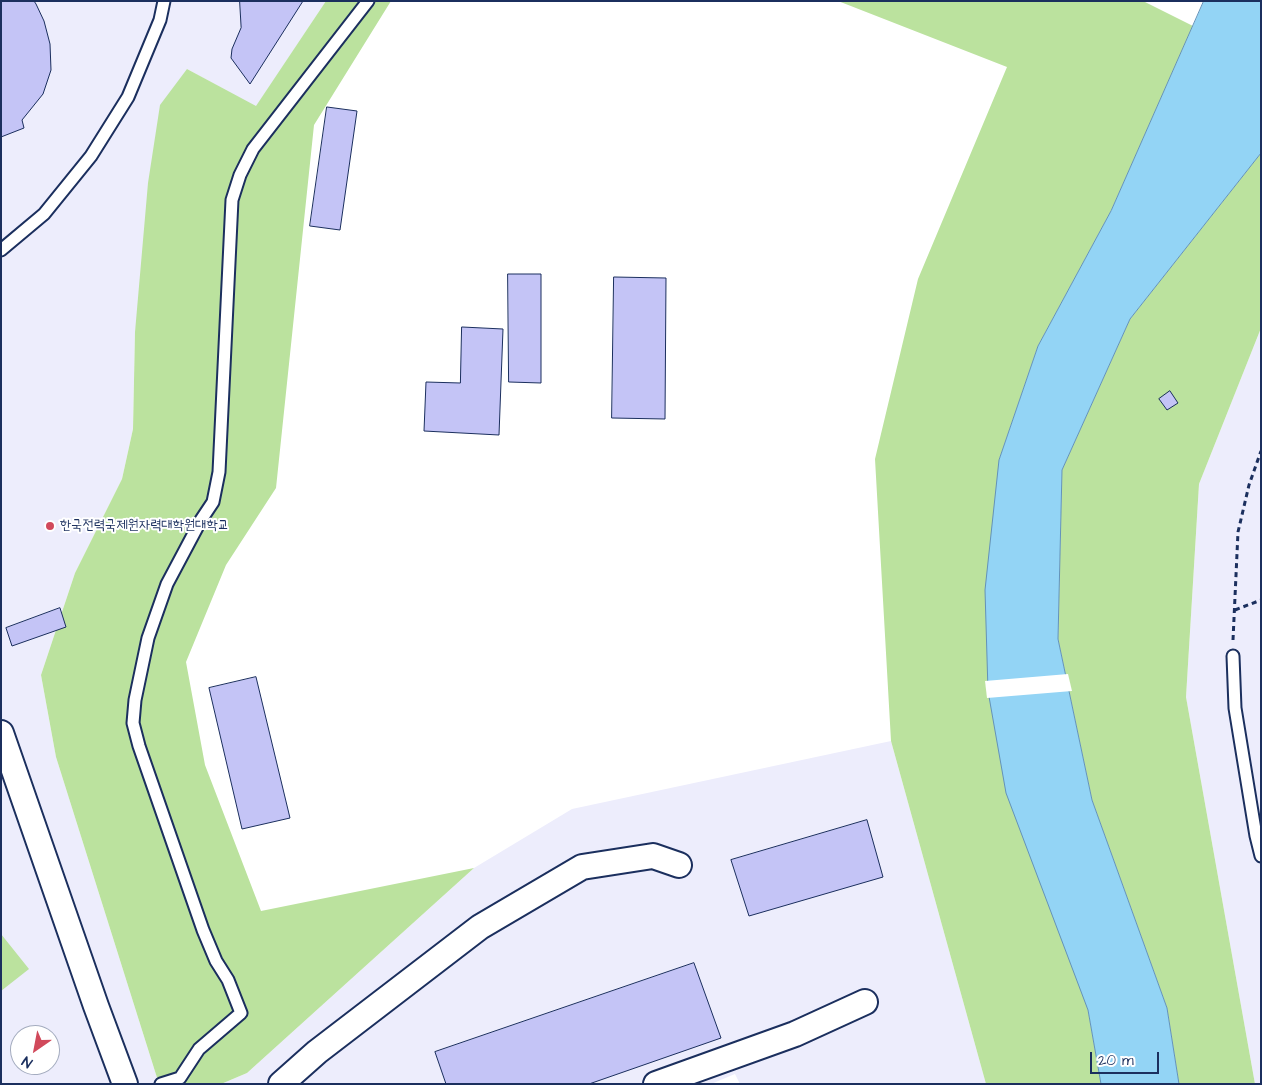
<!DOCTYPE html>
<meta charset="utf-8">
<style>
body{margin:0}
#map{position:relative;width:1262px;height:1085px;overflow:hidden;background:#fff;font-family:"Architects Daughter",sans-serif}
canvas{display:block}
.frame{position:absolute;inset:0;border:2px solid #1b2f5e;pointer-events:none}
.north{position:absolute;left:10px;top:1025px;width:50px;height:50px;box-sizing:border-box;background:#fff;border:1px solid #a4acbf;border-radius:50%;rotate:213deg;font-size:14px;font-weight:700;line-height:20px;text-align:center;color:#1b2f5e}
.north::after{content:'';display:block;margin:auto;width:18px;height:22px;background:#d1495b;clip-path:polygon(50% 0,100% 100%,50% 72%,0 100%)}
.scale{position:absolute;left:1090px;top:1052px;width:69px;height:22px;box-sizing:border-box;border:2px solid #1b2f5e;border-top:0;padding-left:6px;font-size:15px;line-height:18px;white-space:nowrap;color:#1b2f5e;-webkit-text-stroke:4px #fff;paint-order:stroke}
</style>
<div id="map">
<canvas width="1262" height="1085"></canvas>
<div class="frame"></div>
<div class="north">N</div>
<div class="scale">20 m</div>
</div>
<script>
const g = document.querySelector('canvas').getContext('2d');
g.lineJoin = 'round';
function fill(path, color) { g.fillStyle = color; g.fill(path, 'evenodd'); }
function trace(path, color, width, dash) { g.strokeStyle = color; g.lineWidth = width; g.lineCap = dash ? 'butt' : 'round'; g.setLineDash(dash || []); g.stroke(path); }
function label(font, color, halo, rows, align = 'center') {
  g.font = font + ' "Architects Daughter","Poor Story",sans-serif'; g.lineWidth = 4; g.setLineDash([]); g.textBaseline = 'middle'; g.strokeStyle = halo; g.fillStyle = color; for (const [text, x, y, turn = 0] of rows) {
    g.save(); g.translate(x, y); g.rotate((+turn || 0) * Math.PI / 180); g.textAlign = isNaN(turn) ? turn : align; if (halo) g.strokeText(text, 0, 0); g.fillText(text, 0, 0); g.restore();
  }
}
const built = new Path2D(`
 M1 1H326L256 107 187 69 135 332 133 429 122 479 75 573 41 675 56 757 159 1084H1ZM20 1035H50V1065H20Z
 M1261 328V1084H1255L1186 697 1199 484Z
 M891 741 986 1084H740L735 1074 711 1084H221L247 1073 474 868 572 809Z`);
const green = new Path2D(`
 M326 1H391L314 125 276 488 226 565 186 662 205 765 261 911 474 868 247 1073 221 1084H159L56 757 41 675 75 573 122 479 133 429 135 332 148 183 160 105 187 69 256 106Z
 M838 1H1143L1193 26 1111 211 1038 346 999 460 1088 1010 1101 1084H986L891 741 875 459 918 279 1007 67Z
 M1261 153V328L1199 484 1186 697 1255 1084H1179L1167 1008 1092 800 1058 639 1062 470 1130 319Z
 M1 934 29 969 1 991Z`);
const water = new Path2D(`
 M1204 1H1261V153L1130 319 1062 470 1058 639 1092 800 1167 1008 1179 1084H1101L1088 1010 1006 793 988 691 985 590 999 460 1038 346 1111 211Z`);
const pier = new Path2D(`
 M1068 674 1072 691 987 698 985 681Z`);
const building = new Path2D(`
 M1 1H34L36 4 44 21 50 44 51 70 43 94 22 120 24 128 1 137Z
 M240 1H303L250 84 231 58 232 49 241 28Z
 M327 107 357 111 340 230 310 226Z
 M508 274H541V383L509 382Z
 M614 277 666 278 665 419 612 418Z
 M462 327 503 329 499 435 424 431 426 382 460 383Z
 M1170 391 1178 403 1167 410 1159 399Z
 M60 608 66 627 12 646 6 628Z
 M256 677 290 818 242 829 209 688Z
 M867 820 883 877 749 916 731 860Z
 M694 963 721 1038 589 1084H446L435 1052Z`);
const path = new Path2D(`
 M1235 610 1261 600
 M1233 640 1238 532 1249 485 1261 451`);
const lane = new Path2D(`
 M1 250 44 214 91 156 128 97 160 20 164 1
 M1233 656 1235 708 1256 836 1261 856
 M161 1084 180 1078 199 1049 241 1013 228 980 216 961 203 930 139 746 133 723 135 700 148 638 167 584 201 520 213 502 219 472 232 200 240 175 253 149 368 1`);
const street = new Path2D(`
 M1 733 96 1006 125 1084
 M281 1084 317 1052 480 927 582 867 653 856 679 865
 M656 1084 795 1034 865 1002`);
const markers = [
 [50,526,5,"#d1495b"]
];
const poiNames = [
 ["한국전력국제원자력대학원대학교",60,526]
];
fill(built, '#ededfc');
fill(green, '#bbe29e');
fill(water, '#93d4f5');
trace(water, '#6392b9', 1);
fill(pier, '#fff');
fill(building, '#c4c4f6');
trace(building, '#1b2f5e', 1);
trace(lane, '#1b2f5e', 15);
trace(street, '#1b2f5e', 28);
trace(path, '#1b2f5e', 3, [5, 4]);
trace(lane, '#fff', 11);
trace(street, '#fff', 24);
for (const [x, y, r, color] of markers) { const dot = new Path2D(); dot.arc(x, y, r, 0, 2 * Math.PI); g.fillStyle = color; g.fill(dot); trace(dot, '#fff', 2); }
label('14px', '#1b2f5e', '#fff', poiNames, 'left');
</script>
